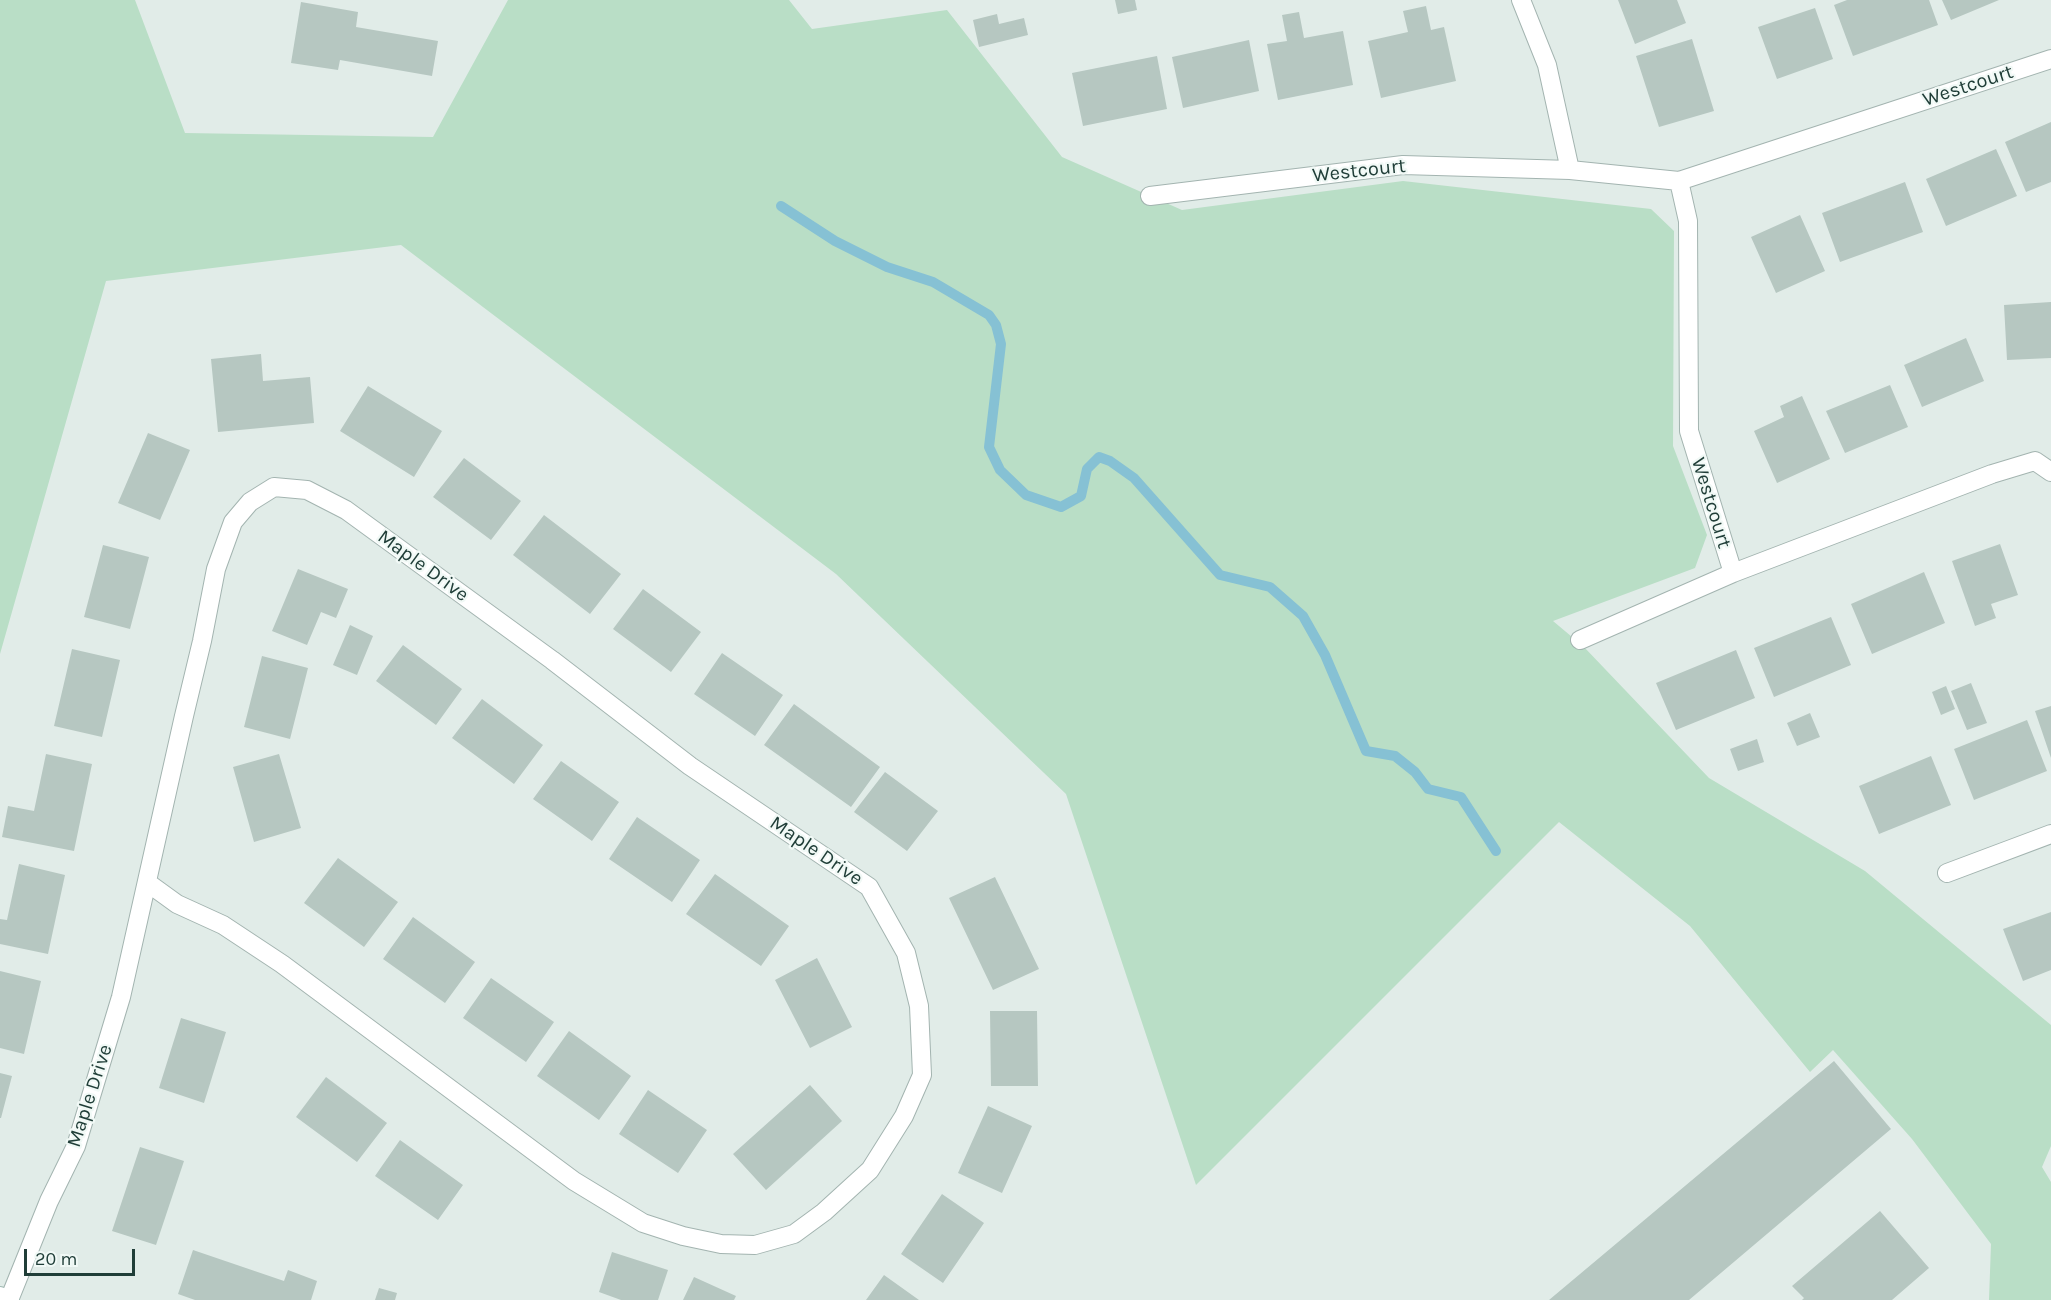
<!DOCTYPE html>
<style>
body{margin:0}
#map{position:relative;width:2051px;height:1300px;overflow:hidden;background:#e1ece8;font-family:Karla,sans-serif}
canvas{display:block}
.scale{position:absolute;left:24px;top:1249px;width:111px;height:27px;box-sizing:border-box;border:3px solid #203e38;border-top:0;padding-left:8px;font-size:18px;line-height:21px;white-space:nowrap;color:#203e38;-webkit-text-stroke:4px #f1f9f6;paint-order:stroke}
</style>
<div id="map">
<canvas width="2051" height="1300"></canvas>
<div class="scale">20 m</div>
</div>
<script>
const g = document.querySelector('canvas').getContext('2d');
g.lineJoin = 'round';
function fill(path, color) { g.fillStyle = color; g.fill(path, 'evenodd'); }
function trace(path, color, width, dash) { g.strokeStyle = color; g.lineWidth = width; g.lineCap = dash ? 'butt' : 'round'; g.setLineDash(dash || []); g.stroke(path); }
function label(font, color, halo, rows, align = 'center') {
  g.font = font + ' Karla,sans-serif'; g.lineWidth = 4.5; g.setLineDash([]); g.textBaseline = 'middle'; g.strokeStyle = halo; g.fillStyle = color; for (const [text, x, y, turn = 0] of rows) {
    g.save(); g.translate(x, y); g.rotate((+turn || 0) * Math.PI / 180); g.textAlign = isNaN(turn) ? turn : align; if (halo) g.strokeText(text, 0, 0); g.fillText(text, 0, 0); g.restore();
  }
}
const green = new Path2D(`
 M0 0H135L185 133 433 137 508 0H789L812 29 947 10 1062 157 1182 210 1403 181 1651 209 1674 231 1673 446 1707 535 1695 568 1553 621 1584 647 1709 778 1865 871 2051 1025V1146L2042 1167 2051 1182V1300H1989L1991 1244 1912 1139 1833 1050 1810 1072 1690 926 1559 822 1196 1185 1066 794 836 574 401 245 106 281 0 654Z`);
const stream = new Path2D(`
 M781 206 835 241 887 267 933 282 989 315 996 325 1001 344 989 447 1000 470 1026 495 1061 507 1081 496 1087 469 1099 457 1110 461 1134 478 1220 575 1270 587 1303 616 1325 655 1366 751 1395 756 1415 772 1428 789 1461 797 1496 851`);
const building = new Path2D(`
 M1115 0H1135L1137 10 1118 14Z
 M1618 0H1677L1686 23 1635 44Z
 M1847 0H1929L1938 25 1853 56 1834 5Z
 M1942 0H1999L1951 20Z
 M301 2 358 12 356 27 438 41 432 76 340 60 338 70 291 63Z
 M1426 6 1431 30 1444 27 1456 81 1381 98 1368 41 1408 32 1403 11Z
 M1815 8 1833 59 1777 79 1758 27Z
 M1299 12 1304 38 1343 31 1353 85 1278 100 1267 44 1287 41 1282 15Z
 M997 14 999 24 1024 18 1028 35 979 47 973 20Z
 M1692 39 1714 111 1659 127 1636 56Z
 M1249 40 1259 91 1183 108 1172 57Z
 M1157 56 1167 109 1083 126 1072 73Z
 M2051 122V182L2026 192 2005 142Z
 M1996 149 2017 196 1946 226 1926 179Z
 M1905 182 1923 232 1840 262 1822 213Z
 M1800 215 1825 271 1776 293 1751 237Z
 M2051 302V358L2007 360 2004 305Z
 M1966 338 1984 381 1922 407 1904 365Z
 M261 354 263 381 310 377 314 423 218 432 211 359Z
 M1890 385 1908 427 1845 453 1826 411Z
 M368 386 442 431 414 477 340 431Z
 M1802 396 1830 459 1777 483 1754 431 1784 417 1780 406Z
 M148 433 190 450 160 520 118 503Z
 M464 458 521 501 491 540 433 497Z
 M544 515 621 574 590 614 513 555Z
 M2000 544 2018 595 1991 604 1996 618 1975 626 1952 561Z
 M103 545 149 557 130 629 84 617Z
 M298 569 348 589 336 618 321 612 307 645 272 631Z
 M1924 572 1945 623 1872 654 1851 604Z
 M643 589 701 632 671 672 613 629Z
 M1831 617 1851 665 1774 697 1754 648Z
 M350 625 373 636 357 675 333 665Z
 M403 645 462 689 436 725 376 681Z
 M72 649 120 660 102 737 54 726Z
 M1736 650 1755 698 1676 730 1656 683Z
 M722 653 783 695 755 736 694 694Z
 M262 656 308 668 290 739 244 727Z
 M1971 683 1987 723 1967 730 1951 691Z
 M1946 686 1955 709 1941 715 1932 692Z
 M482 699 543 745 514 784 452 738Z
 M794 704 880 767 851 807 764 745Z
 M2051 706V758L2035 711Z
 M1810 713 1820 737 1797 746 1787 723Z
 M2027 720 2047 771 1974 800 1954 749Z
 M1757 739 1764 762 1738 771 1730 749Z
 M46 754 92 764 74 851 2 837 8 806 34 811Z
 M279 754 301 828 254 842 233 767Z
 M1931 756 1951 805 1879 834 1859 786Z
 M561 761 619 802 592 841 533 799Z
 M885 772 938 811 907 851 854 812Z
 M637 817 700 860 672 902 609 859Z
 M338 858 398 902 364 947 304 903Z
 M19 864 65 875 48 954 0 944V919L7 920Z
 M715 874 789 926 761 966 686 914Z
 M995 877 1039 969 993 990 949 898Z
 M2051 912V970L2023 981 2003 929Z
 M413 917 475 962 445 1003 383 959Z
 M817 958 852 1027 810 1048 775 980Z
 M0 971 41 981 24 1054 0 1048Z
 M491 978 554 1022 526 1062 463 1018Z
 M990 1011H1037L1038 1086H991Z
 M181 1018 226 1032 204 1103 159 1088Z
 M569 1031 631 1076 599 1120 537 1076Z
 M1834 1061 1891 1129 1689 1300H1549Z
 M0 1073 12 1076 1 1118H0Z
 M326 1077 387 1123 357 1162 296 1117Z
 M810 1085 842 1121 766 1190 733 1154Z
 M648 1090 707 1130 678 1173 619 1134Z
 M988 1106 1032 1126 1002 1193 958 1173Z
 M400 1140 463 1185 438 1220 375 1176Z
 M140 1147 184 1161 156 1245 112 1231Z
 M942 1194 984 1223 943 1283 901 1254Z
 M1880 1211 1929 1268 1892 1300H1802L1804 1298 1792 1286Z
 M193 1250 284 1281 288 1270 317 1281 311 1300H195L178 1294Z
 M612 1252 668 1270 658 1300H621L599 1292Z
 M884 1275 919 1300H866Z
 M694 1277 736 1296 734 1300H683Z
 M379 1288 397 1293 395 1300H375Z`);
const minor = new Path2D(`
 M1521 0 1547 65 1570 170
 M1679 181 1688 221 1689 431 1733 573
 M1150 196 1403 165 1570 170 1679 181 2051 59
 M1580 640 1733 573 1992 474 2035 461 2051 472
 M1947 873 2051 834
 M9 1300 49 1201 76 1146 121 997 184 716 202 641 216 569 233 522 250 502 274 487 307 490 346 510 552 660 690 766 869 887 906 953 919 1006 922 1075 904 1116 870 1170 824 1212 794 1234 755 1245 721 1244 683 1236 643 1223 574 1181 282 964 223 925 177 904 148 883`);
const secondary = new Path2D(`
 M0 1296 10 1300`);
const streetNames = [
 ["Westcourt",1968,86,-18],
 ["Westcourt",1359,171,-6],
 ["Westcourt",1711,503,73],
 ["Maple Drive",423,566,36],
 ["Maple Drive",816,851,34],
 ["Maple Drive",90,1096,-72]
];
fill(green, '#b9dec6');
trace(stream, '#86c1d4', 10);
fill(building, '#b6c7c1');
trace(minor, '#a3b4b0', 20);
trace(secondary, '#9fb8b2', 20);
trace(minor, '#fff', 18);
trace(secondary, '#fff', 18);
label('20px', '#203e38', '#f1f9f6', streetNames);
</script>
